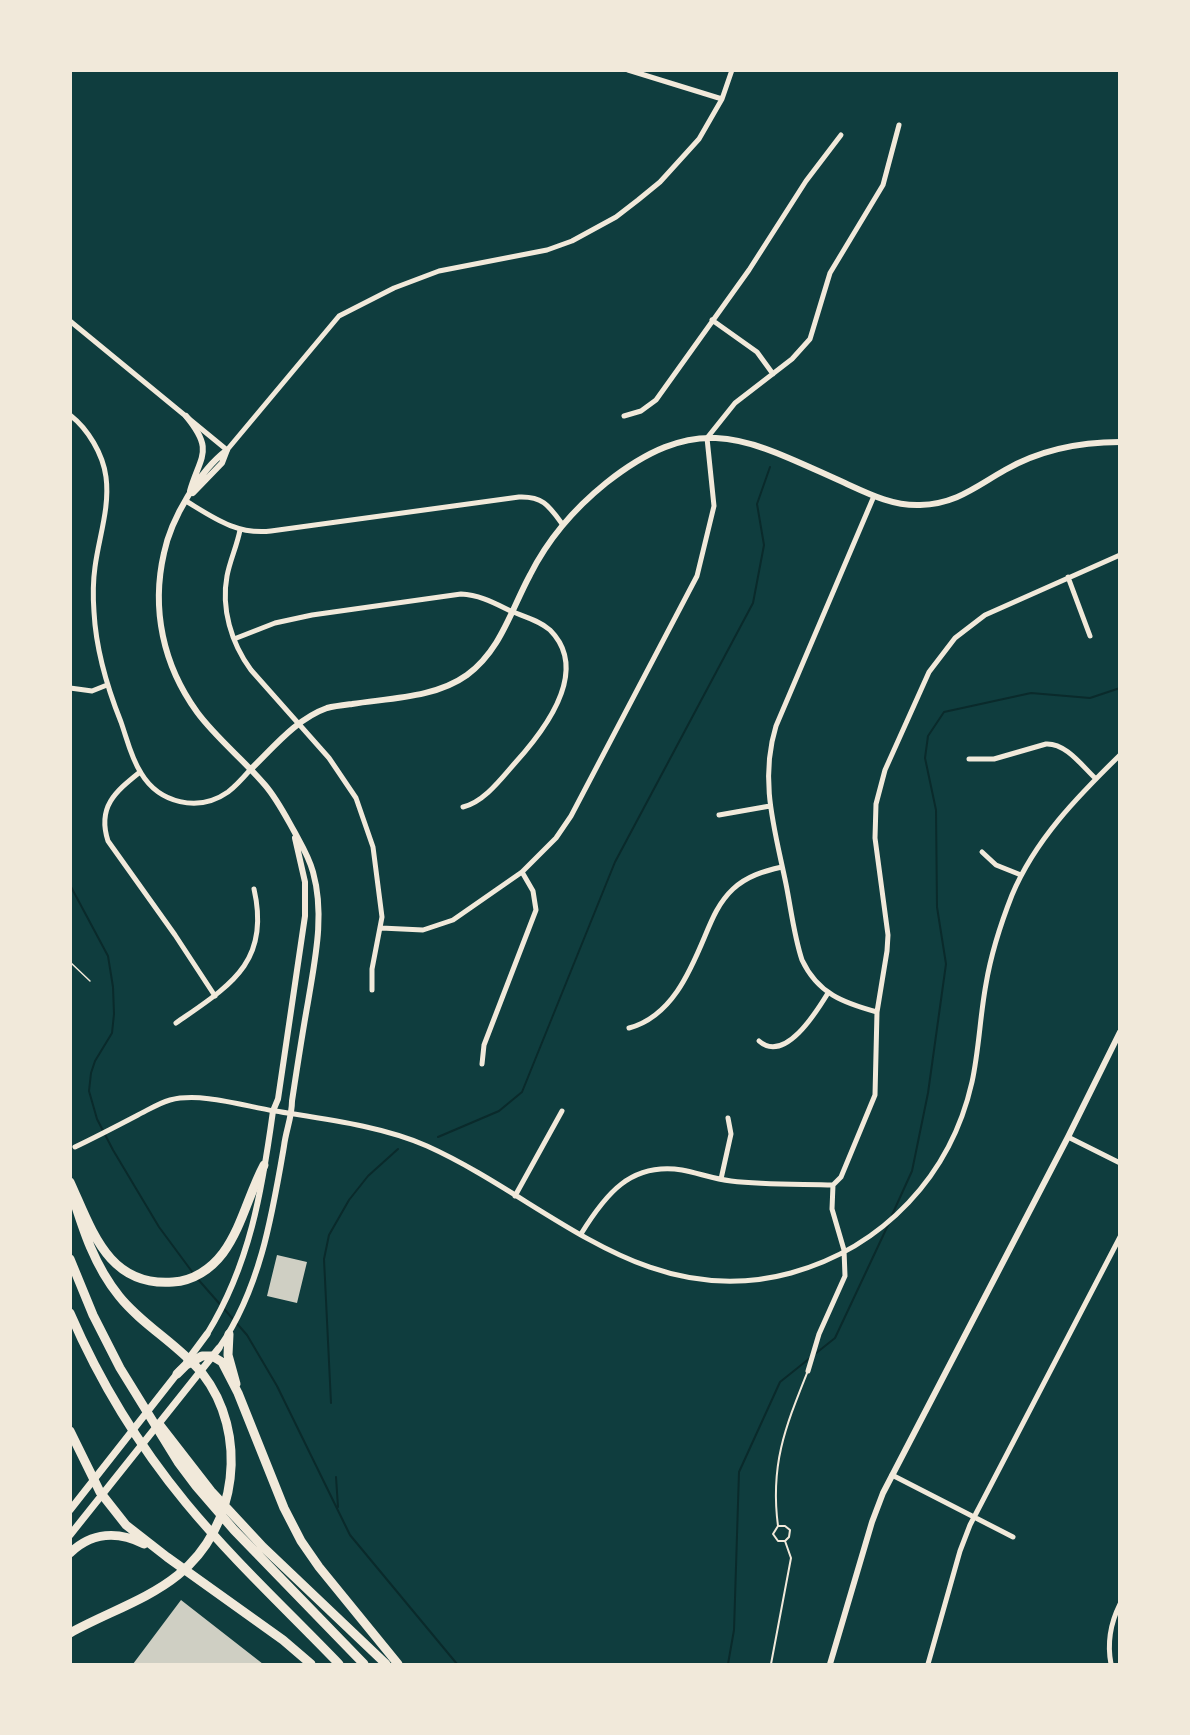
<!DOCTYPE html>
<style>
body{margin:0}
#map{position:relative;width:1190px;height:1735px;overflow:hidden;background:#0f3d3e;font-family:Cabin,sans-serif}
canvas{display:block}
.frame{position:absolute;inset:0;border:72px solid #f1e9da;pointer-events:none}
</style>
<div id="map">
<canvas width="1190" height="1735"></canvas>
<div class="frame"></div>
</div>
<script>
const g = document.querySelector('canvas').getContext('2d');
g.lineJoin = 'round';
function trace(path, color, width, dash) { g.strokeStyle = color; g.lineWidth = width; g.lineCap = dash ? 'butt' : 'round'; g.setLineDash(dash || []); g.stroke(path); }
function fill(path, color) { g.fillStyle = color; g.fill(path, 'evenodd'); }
const stream = new Path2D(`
 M70 885 108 956 113 987 114 1014 112 1033 95 1061 91 1073 89 1091 97 1119 113 1150 159 1227 193 1273
 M438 1137 499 1111 522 1092 615 862 753 603 764 545 757 504 770 467
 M892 1215 912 1171 928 1093 946 964 937 907 936 810 925 758 928 736 944 712 1031 693 1090 698 1120 688
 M196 1277 247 1335 277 1386 350 1535 457 1664
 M815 1354 835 1338 889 1223
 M331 1403 324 1259 329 1235 349 1200 368 1176 398 1149
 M336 1477 338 1507
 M728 1664 734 1630 739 1472 780 1382 810 1358`);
const building = new Path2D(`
 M277 1255 307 1262 297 1303 267 1296Z
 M181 1600 263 1664H133Z`);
const path = new Path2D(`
 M70 962 90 981`);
const service = new Path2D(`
 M778 1526H785L790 1530 789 1537 785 1541
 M771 1664 791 1558 785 1541H778L773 1534 778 1526C770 1465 785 1428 807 1373`);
const minor = new Path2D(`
 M628 70 722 99
 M712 320 757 352 773 374
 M70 321 227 450 339 316 394 288 439 271 547 250 572 241 616 217 638 200 660 182 699 139 722 99 732 70
 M70 415C88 429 103 454 106 477 110 507 99 537 95 567 93 581 93 598 94 612 96 650 107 687 121 722 127 739 131 758 141 773 159 803 198 813 228 792 236 786 243 778 250 770
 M624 416 641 411 656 400 749 270 806 181 841 135
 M874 496 776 726C759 781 775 830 786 884 791 909 794 936 802 960 818 994 844 1003 877 1012
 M186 501C214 518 237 535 271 531L519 497C543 496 549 506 563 525
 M240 530C237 546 230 560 227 576 221 608 231 643 251 670L329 758 356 798 373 847 382 917 372 969V990
 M1068 577 1090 636
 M234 639 275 623 312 615 461 594C481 595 496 604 513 612 526 617 540 621 550 630 591 671 544 731 515 763 501 779 484 802 463 807
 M70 688 92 691 107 685
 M969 759H994L1046 744C1066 743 1082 766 1096 779
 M140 772C115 792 97 807 108 841L175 935 215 996
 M719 815 770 806
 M982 852 996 865 1021 875
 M381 928 423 930 453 920 522 872 556 838 571 816 697 576 714 506 707 438 735 403 792 359 810 339 830 273 883 185 899 125
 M176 1023C229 986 271 963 254 889
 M629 1028C671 1017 690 972 705 936 712 919 719 902 733 889 747 876 764 871 782 867
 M759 1041C785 1064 817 1011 828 993
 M482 1064 484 1045 536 910 533 891 522 872
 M1068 1137 1120 1163
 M75 1147C96 1137 117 1126 138 1115 148 1110 159 1103 170 1100 201 1092 244 1106 275 1111 324 1119 382 1126 427 1146 549 1201 644 1313 791 1273 884 1247 951 1175 972 1082 979 1050 980 1016 986 984 991 954 1001 923 1012 895 1035 840 1077 797 1120 755
 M721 1179 731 1134 728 1118
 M515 1196 562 1111
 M581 1234C605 1195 630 1162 682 1170 698 1173 714 1179 731 1181 764 1185 799 1184 833 1185
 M808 1371 819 1334 845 1276 844 1250 832 1209 833 1185 841 1177 875 1095 877 1012 887 951 888 935 875 838 876 804 885 770 929 672 955 638 985 615 1120 555
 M892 1475 1013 1537
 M928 1664 960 1551 970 1525 1120 1237
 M1111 1664C1107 1643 1110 1624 1120 1604`);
const tertiary = new Path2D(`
 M186 416C215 451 200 456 190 491
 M193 493 222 463 227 450
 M250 770C273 748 296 719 327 708 335 706 344 705 352 704 390 698 435 698 467 675 501 650 511 610 530 575 548 539 575 508 606 483 701 408 748 440 845 483 869 494 893 506 920 505 956 504 975 487 1005 470 1040 450 1080 442 1120 442
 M207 1334C250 1264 262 1191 273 1111L278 1099 305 916V882L295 838
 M219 1348C260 1289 272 1216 284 1146 286 1130 292 1117 292 1101 297 1068 302 1035 308 1002 315 959 325 915 313 872 309 857 301 844 294 831 285 815 277 799 265 785 244 760 216 738 197 712 163 665 151 609 164 553 171 519 199 471 227 450
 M830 1664 872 1522 883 1493 1068 1137 1120 1032`);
const secondary = new Path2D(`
 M187 1361 207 1334
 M70 1510 180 1370
 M70 1535 219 1348`);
const motorway = new Path2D(`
 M70 1182C92 1230 108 1287 173 1282 193 1281 211 1269 223 1253 242 1227 249 1193 264 1165
 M70 1188C82 1226 93 1264 119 1296 142 1325 178 1344 202 1373 249 1433 238 1527 178 1575 147 1600 106 1613 70 1633
 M70 1259 93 1315 120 1368 178 1462 196 1486 234 1530 364 1664
 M70 1313C99 1380 139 1446 186 1503 233 1560 288 1611 339 1664
 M229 1334 228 1355 236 1384
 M177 1374 186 1365 202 1356H212L222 1362 238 1393 284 1508 301 1541 319 1567 398 1664
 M159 1424 211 1491 263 1547 386 1664
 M70 1431 100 1492 126 1525 167 1557 283 1640 311 1664
 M70 1553C92 1532 118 1531 144 1544`);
trace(stream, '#0a2a2b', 2);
fill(building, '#cfcfc3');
trace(path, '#f1e9da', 1.5);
trace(service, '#f1e9da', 2);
trace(minor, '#f1e9da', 5);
trace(tertiary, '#f1e9da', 6);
trace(secondary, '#f1e9da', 7);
trace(motorway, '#f1e9da', 9);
</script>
